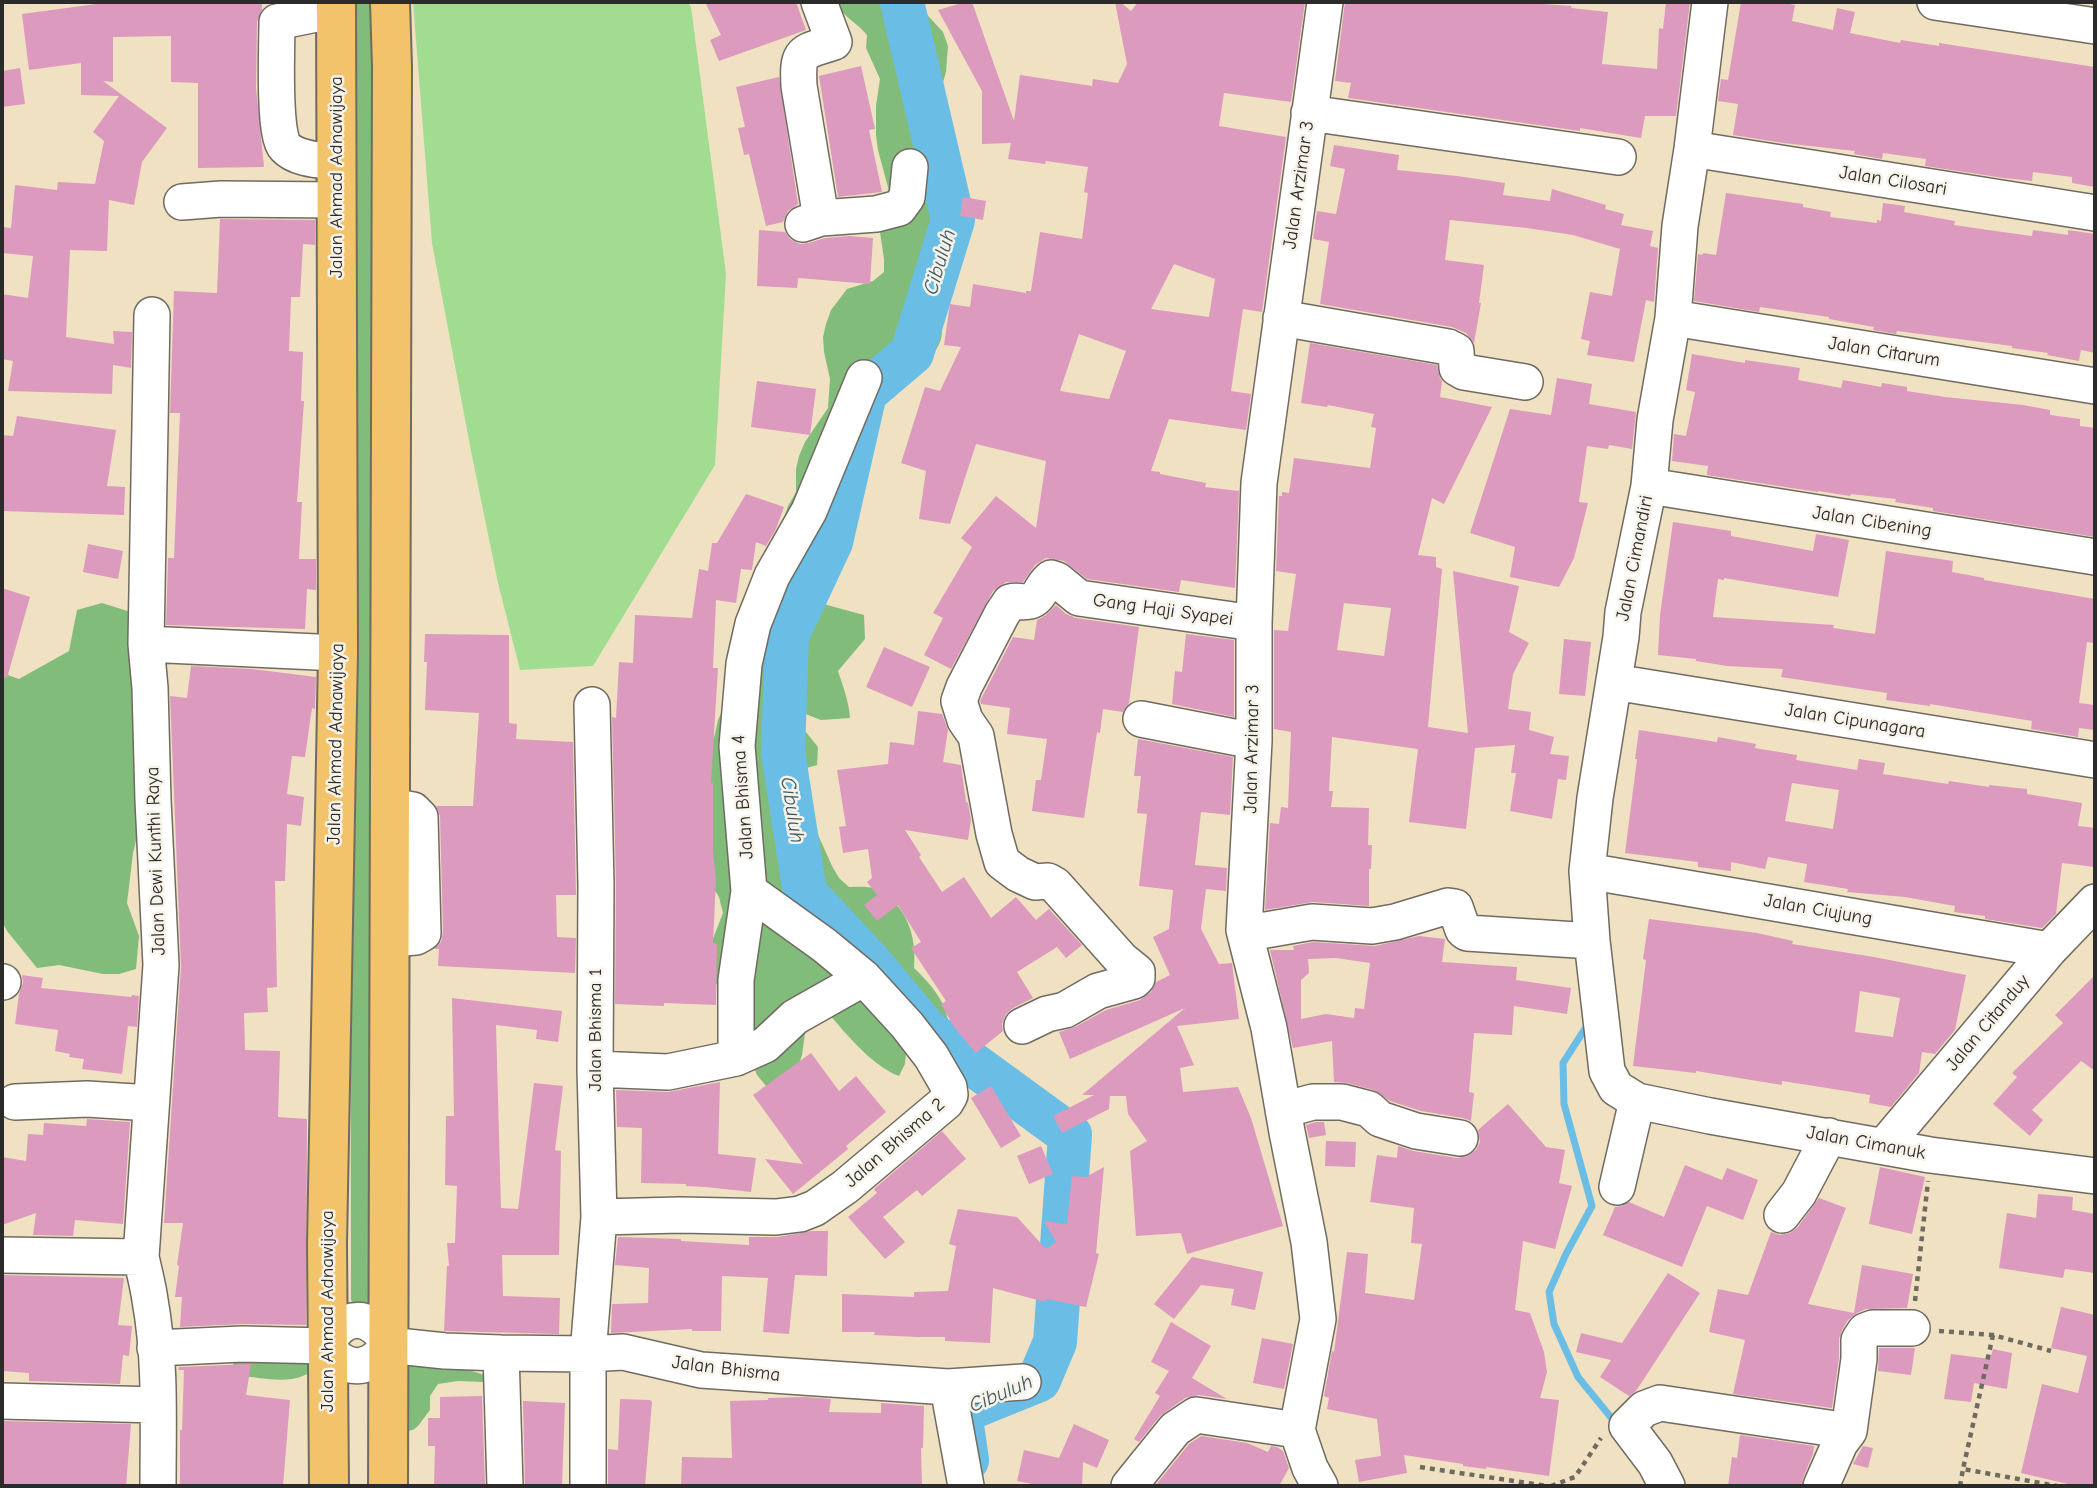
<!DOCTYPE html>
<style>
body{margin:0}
#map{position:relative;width:2097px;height:1488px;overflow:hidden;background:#f0e1c2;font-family:"Comic Neue",sans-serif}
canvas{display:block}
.frame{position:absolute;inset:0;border:4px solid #2b2b2b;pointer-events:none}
</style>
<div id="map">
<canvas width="2097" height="1488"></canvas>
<div class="frame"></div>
</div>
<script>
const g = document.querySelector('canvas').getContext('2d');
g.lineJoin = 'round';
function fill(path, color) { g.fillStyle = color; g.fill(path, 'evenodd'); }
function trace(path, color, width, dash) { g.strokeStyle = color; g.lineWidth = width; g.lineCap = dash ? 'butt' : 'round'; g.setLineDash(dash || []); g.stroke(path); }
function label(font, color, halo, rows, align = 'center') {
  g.font = font + ' "Comic Neue",sans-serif'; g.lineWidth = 5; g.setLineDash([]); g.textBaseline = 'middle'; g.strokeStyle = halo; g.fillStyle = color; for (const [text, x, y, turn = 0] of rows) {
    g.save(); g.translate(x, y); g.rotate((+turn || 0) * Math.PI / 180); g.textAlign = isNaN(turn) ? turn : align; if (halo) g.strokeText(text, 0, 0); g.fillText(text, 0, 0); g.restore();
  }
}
const green = new Path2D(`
 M413 2H688L691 7 726 274 715 465 593 666 520 670 498 583 471 451 432 243Z`);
const forest = new Path2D(`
 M349 2H379L382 1307 354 1306 351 1300Z
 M834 2H918L919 6 943 32 948 46 946 72 939 96 949 123 950 136 946 162 949 189 959 230 953 294 940 319C945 337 940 345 929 359L903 349 873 369 831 483 853 495 838 517 828 536 804 550 799 589 814 593 827 605 864 615 865 639 838 671C843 686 849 702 850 718L821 720 785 706 818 747 817 765 803 769 802 795 811 819 832 866 839 878 849 887C857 887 869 886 876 889 907 904 917 937 914 968 941 994 958 1018 943 1055L906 1052 905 1064 899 1076C870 1065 843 1030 823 1007L806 1026 802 1055 797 1070 767 1087 757 1075 725 990 713 982 707 954 723 913 719 897 711 884 700 782 715 734 718 720 724 707 740 608 778 535 788 506 796 492V469L799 456 805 442 828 408 830 379 824 352 823 337 826 324 831 310 847 289 873 281 884 272V259L880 232 889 205V191L878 150 876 135V106L880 79 866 48 867 35C857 23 842 15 834 2Z
 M102 603 137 614 141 820 133 853 127 903 139 936 136 969 119 974H103L59 965 37 968 7 931 2 921V673L19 679 69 651 77 610Z
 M295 1333 313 1369C297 1386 264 1378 242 1376L234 1368 233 1361Z
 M413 1364 455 1366 488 1376 483 1382 458 1381 438 1384 430 1396V1410L418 1426 413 1430 405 1431 407 1367Z`);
const stream = new Path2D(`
 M1588 1024 1563 1063 1564 1104 1592 1206 1566 1254 1549 1292 1554 1324 1578 1377 1618 1426`);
const river = new Path2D(`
 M902 2 953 220 912 353 865 393 831 542 787 636 783 752 805 893 872 965 926 1030 1070 1135 1055 1342 1039 1380 960 1412 967 1460`);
const building = new Path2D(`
 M111 2H262V9L257 22 256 88 264 167 198 168V83L171 82V36L113 37V82L103 81 167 128 142 162 134 205 109 200 107 251 70 250 66 337 114 344 113 331 132 332 131 368 113 365 112 394 8 391 13 361 2 359V294L28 298 33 256 2 253V227L11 228 15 185 57 190 58 182 95 184 104 141 93 132 119 96 81 95V63L29 70 22 14Z
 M705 2H796L806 30 719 61 710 40 721 35Z
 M965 2H972L1014 121 1020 75 1092 86 1093 79 1118 83 1127 64 1115 2H1120L1131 11 1138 2H1305L1291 102 1224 93 1219 126 1286 137 1262 312 1243 309 1231 391 1251 394 1246 430 1169 419 1151 471 1160 472V474L1206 483 1205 487 1239 491 1235 588 1181 580 1179 592 1087 579 1064 561 1046 558 1035 565 1023 582H1006L993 591 951 669 924 655 943 618 933 613 972 547 961 538 996 496 1036 528 1046 461 976 444 950 524 919 519 926 471 901 463 925 387 940 391 961 347 944 345 950 304 970 307 973 284 1026 293V291H1031L1040 232 1082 239 1088 193 1084 192 1088 167 1046 161 1045 164 1008 159 1011 143 982 144V91L938 10ZM1174 264 1215 279 1209 317 1151 309ZM1079 334 1126 351 1109 399 1060 391Z
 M1345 2H1543V4L1572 6 1571 8 1608 12 1602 64 1657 69 1659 28 1663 29 1666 2H1690L1676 116H1645L1641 138 1580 128V131L1348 98 1351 83 1335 81Z
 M1741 2H1779L1795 5 1792 21 1833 30 1837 8 1855 12 1850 33 1900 43 1901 40 1939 46V43L2095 67V187L2072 183V177L2033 172 2032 181 2004 178 1925 166 1926 159 1883 153 1882 159 1854 154 1855 151 1783 143 1733 135 1738 104 1718 101 1721 79 1728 80Z
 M861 66 875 129 869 130 882 192 838 197 819 76Z
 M20 68 25 104 2 107V71Z
 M779 77 798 204 788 211 783 222 766 226 749 154 744 155 738 128 745 127 736 87Z
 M1334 145 1399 155 1397 170 1457 176 1505 183 1503 195 1550 201 1552 189 1606 205 1605 209 1624 214 1621 225 1653 231 1650 246 1658 248 1654 302 1646 300 1634 362 1587 355 1590 341 1581 339 1590 292 1612 296 1620 249 1573 235 1527 228 1450 220 1445 260 1484 265 1479 303H1481L1474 343 1466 333 1452 327 1320 304 1329 242 1313 239 1317 211 1336 214 1345 169 1330 166Z
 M1726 193 1803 204V207L1831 212 1830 217 1877 223V220L1881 221 1883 203 1905 206 1904 212 1955 221 1954 225 1995 231 2032 236 2033 230 2068 235V230L2095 234V353L2081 350 2079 361 2047 355 2048 353 2012 348V346L1897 331 1896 334 1873 330 1874 327 1829 319V317L1760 307 1759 312 1694 301 1698 254 1703 255V253L1716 255Z
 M963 197 986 201 983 220 960 216Z
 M220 219 315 220V245L303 244 300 297H291L289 351 303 352 301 401H304L297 502H302L299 559H316V590L307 589 305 629 166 625 168 558H174L180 413H170L174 291 217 293Z
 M759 230 785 232 790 239 800 244 809 243 825 238 849 236 873 238 870 284 798 278 797 288 757 286Z
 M1310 343 1437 365 1440 378 1442 381 1440 397 1492 407 1444 504 1432 498 1418 555 1436 557V567L1442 569 1428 727 1468 733 1453 571 1519 586 1509 632 1529 643 1513 674 1508 709 1531 712 1529 730 1554 737 1550 754 1569 756 1566 780 1558 779 1552 819 1510 811 1516 773H1511L1515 745 1475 748 1466 829 1409 822 1418 749 1332 737 1329 791H1333L1331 807 1369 808 1368 845H1372L1371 869H1369V906L1313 902 1265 910 1270 823 1279 824 1281 807 1288 808 1291 732 1274 729V630L1288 631 1296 574 1276 571 1279 496H1282V492L1289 493 1294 458 1370 468 1376 428 1371 427 1374 414 1328 405 1327 407 1301 403ZM1344 603 1391 608 1384 656 1337 650Z
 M1692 354 1745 363V360L1800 368 1798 380 1841 388 1843 380 1881 387 1882 383 1907 387V391L1945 397 2023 405 2050 410V415L2080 419V426L2095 428V537L1933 511V508L1895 502 1896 499 1851 494 1850 496 1818 491V492L1707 475 1708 466 1672 461 1674 434 1686 436 1695 392 1686 390Z
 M1557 378 1592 384 1589 404 1636 412 1632 449 1609 445 1608 449 1587 446 1579 502 1588 503 1574 558 1559 587 1510 577 1515 547 1470 533 1510 409 1551 415Z
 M757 381 816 389 810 435 751 427Z
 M17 416 116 430 107 486 125 487 124 515 2 511V435L13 436Z
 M746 494 784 507 776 529 766 546 756 542 752 570 741 569 736 603 716 600 713 668H718L711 783H713V851L716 880 713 943 717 944 716 1005 664 1003V1006L615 1004 616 885 612 717 616 718 619 662 633 663 635 615 692 618 699 569 708 571 712 543H717Z
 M1673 522 1731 531V536L1813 551 1816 534 1849 540 1838 597 1724 578V580L1718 579 1713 617 1834 625 1833 628 1875 634 1886 551 1953 561 1952 572 1984 578V580L2095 599V643L2087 642 2079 703 2095 705 2094 730 2079 728 2078 737 2031 729 2032 721 1930 704V706L1886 700 1887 693 1781 677 1783 669 1727 666 1696 661V659L1658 655 1660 615Z
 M88 544 123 551 118 579 83 572Z
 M2 588 30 597 7 678 2 677Z
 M1056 605 1066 614 1076 618 1139 627 1129 703 1123 712 1103 709 1100 733 1097 732 1084 818 1032 811 1036 780H1041L1047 739 1007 734 1010 708 981 704 980 701 1013 637 1034 640 1037 620 1046 615Z
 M425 634 509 635V723L517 724 516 739 573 742 576 895H556L557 937 576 938 575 973 438 966 439 949H434L441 942 443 932 440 816 436 806H473L479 713 425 710 427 662H424Z
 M1186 634 1234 640V717L1172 704 1175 671 1182 672Z
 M1564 639 1591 642 1585 696 1559 694Z
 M884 647 930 667 912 707 866 687Z
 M191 666 252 669 316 677 315 709 312 708 305 757 292 756 287 794 304 797 301 826 287 824 285 881H275L277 987 267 988 268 1012 244 1013 245 1050 280 1051 278 1117 307 1119 306 1325 242 1324 180 1327 182 1297H175L179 1266 177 1265 183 1223H164L181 966 170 696 187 698Z
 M918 711 942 714 948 730 943 762 961 765 966 802 968 803 971 820 968 840 905 830 921 855 919 857 942 892 964 877 991 918 1016 897 1036 920 1049 909 1082 945 1066 958 1057 947 1017 972 1033 998 1013 1008 1006 1014 1002 1024 1003 1031 976 1053 954 1027 941 1004 946 1001 911 948 921 942 898 905 877 921 864 905 877 895 867 882 872 878 868 849 843 853 839 827 846 826 837 770 888 764 890 742 914 745Z
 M1639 730 1717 742 1718 737 1756 744 1755 748 1797 755 1796 760 1857 770 1859 759 1885 763 1883 774 1948 784 1949 781 1989 787V785L2027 789V794L2082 803 2078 826 2095 828V867L2062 863 2056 914 2042 928 1985 919V916L1954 912 1955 906 1905 897 1847 892 1848 889 1804 882 1807 864 1768 857 1765 869 1731 862V871L1698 867V862L1625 853 1637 759H1635ZM1792 783 1839 790 1833 829 1785 821Z
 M1138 739 1233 757 1230 815 1201 812 1195 865 1227 868 1226 891 1206 889 1201 929 1219 964 1232 963 1239 1019 1177 1026 1194 1065 1180 1068 1183 1092 1238 1087 1251 1118 1283 1226 1187 1254 1181 1233 1136 1236 1130 1151 1147 1141 1128 1114 1126 1096H1110L1109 1109 1062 1133 1053 1116 1094 1095H1082L1185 1008 1070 1059 1059 1032 1075 1027 1106 1010 1140 1000 1151 992 1156 982 1170 975 1153 937 1169 929 1173 890 1139 886 1147 814 1137 813 1141 776H1134Z
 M1649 919 1757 933 1793 941 1792 944 1874 957 1966 975 1955 1030 1935 1054 1922 1052 1919 1073 1891 1107 1869 1103 1870 1095 1827 1088 1782 1081V1085L1696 1071V1073L1633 1066 1646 960 1643 959ZM1860 991 1900 998 1893 1037 1855 1032Z
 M1419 936 1445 939 1442 962 1517 967 1516 980 1571 988 1567 1014 1514 1006 1512 1035 1474 1033 1469 1092 1474 1093 1471 1121 1463 1118 1421 1111 1390 1101 1374 1090 1347 1083 1334 1082 1332 1041 1293 1048 1270 950H1294L1293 946 1313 942 1375 946ZM1336 958 1370 963 1364 1009 1355 1008 1354 1018 1326 1014 1301 1019V980L1309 973 1308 959Z
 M22 975 43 978 41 988 131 997 132 995 139 996 137 1027 128 1026 122 1074 82 1069 84 1059 69 1057 70 1054 55 1051 58 1030 15 1024 19 994 23 983Z
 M2095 975V1071L2081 1061 2032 1110 2043 1120 2030 1136 1993 1104 2017 1077 2012 1073 2063 1023 2055 1015Z
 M452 998 562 1011 558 1042 536 1039 537 1030 496 1025 501 1208 518 1209 534 1083 563 1086 555 1150 561 1151 559 1255H502L503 1296 560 1298 559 1334 444 1331 447 1266H449L447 1243H455L457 1186 445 1185 446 1116H454Z
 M811 1053 839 1091 856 1076 886 1112 846 1146 848 1149 793 1194 765 1159 803 1164 753 1095Z
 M720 1082 718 1154 756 1158 751 1192 706 1187 686 1186V1184L641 1183 642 1128 617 1127 616 1090 668 1092Z
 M991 1086 1021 1136 1001 1148 971 1098Z
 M1508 1104 1546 1147 1565 1150 1559 1183 1572 1186 1555 1249 1523 1241 1515 1310 1530 1313 1544 1352 1547 1372 1540 1398 1559 1400 1549 1476 1486 1467V1469L1463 1466V1464L1404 1455 1407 1473 1359 1482 1355 1460 1381 1456 1377 1419 1327 1409 1329 1398 1324 1396 1332 1351 1334 1352 1347 1252 1368 1254 1365 1293 1414 1300 1422 1244 1411 1243 1414 1208 1370 1202 1377 1155 1397 1158 1398 1146 1413 1151 1457 1158 1468 1156 1476 1150 1480 1142 1478 1130Z
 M87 1119 130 1122 123 1224 75 1220 73 1236 33 1235 36 1213 2 1225V1157L26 1161 28 1134 43 1135 44 1123 86 1126Z
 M1316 1122H1324L1326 1135 1309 1138 1306 1125Z
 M942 1131 966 1159 922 1196 917 1190 883 1217 905 1242 885 1259 848 1217 877 1193 874 1189Z
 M1326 1141 1356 1142 1355 1167 1325 1166Z
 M1041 1146 1053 1174 1029 1184 1017 1156Z
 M1685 1165 1722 1180 1727 1168 1758 1180 1743 1220 1707 1206 1682 1267 1603 1235 1615 1207 1622 1206 1629 1202 1664 1217Z
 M1104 1167 1096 1253 1099 1254 1086 1307 1046 1299 1045 1302 993 1288 990 1343 945 1341V1337H918L874 1335 875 1332H842V1294L914 1297V1292L948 1291 956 1246 949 1244 958 1209 1017 1217 1046 1249 1056 1242 1044 1221 1067 1224 1072 1176 1086 1177Z
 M1880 1167 1925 1177 1912 1234 1869 1224Z
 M2038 1194 2073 1197 2072 1210 2095 1214V1273L2065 1269 2063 1278 1999 1268 2007 1213 2036 1218Z
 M1819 1198 1846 1208 1808 1304 1854 1313 1862 1265 1913 1274 1907 1308 1866 1309 1857 1313 1848 1320 1842 1330 1839 1339V1358L1832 1408 1733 1394 1745 1340 1709 1332 1718 1289 1748 1295 1771 1232 1780 1235 1790 1233 1798 1227Z
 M812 1231H828L827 1276 795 1275 789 1334 763 1332 768 1278 722 1276 721 1331H692V1329L611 1333 612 1304 648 1303 649 1268 615 1265 618 1237 681 1239V1241L749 1245V1237H778Z
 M1192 1257 1263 1272 1255 1310 1231 1305 1234 1289 1201 1285 1174 1319 1154 1304Z
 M1668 1273 1700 1293 1636 1391 1629 1396 1600 1377 1611 1360 1576 1352 1581 1333 1622 1343Z
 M2 1275 124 1278 118 1325 132 1326 129 1356 123 1355 120 1384 29 1381V1373L2 1371Z
 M2061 1307 2095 1315V1486H2068V1484L2021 1473 2042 1384 2078 1393 2087 1356 2051 1348Z
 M1171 1322 1211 1346 1192 1378 1227 1399 1199 1395 1185 1398 1160 1416 1139 1442 1134 1439 1160 1396 1155 1393 1169 1371 1151 1362Z
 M1262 1338 1293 1344 1284 1389 1253 1383Z
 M1879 1348H1915L1911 1375 1878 1371Z
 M1993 1349 2012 1353 2007 1389 1974 1383 1971 1402 1944 1399 1951 1354 1990 1359Z
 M251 1364 246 1395 290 1400 283 1486H180V1430H182L184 1370H178L179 1367Z
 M482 1396 485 1486H434L435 1446H428V1418H440V1397Z
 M805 1397 831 1399 829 1412 881 1413V1403L924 1406 923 1448H921L922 1486H681L682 1457 732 1458 730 1401 768 1400V1398Z
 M620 1399 650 1400 652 1402 645 1486H608V1449L618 1450Z
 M523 1401 565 1403 562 1486H525Z
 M2 1421 131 1424 126 1486H2Z
 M1074 1424 1109 1440 1097 1468 1083 1462 1082 1486H1042L1017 1481 1024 1450 1059 1458Z
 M1740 1435 1814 1446 1813 1454 1803 1478 1801 1486H1728L1732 1457 1737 1458Z
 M1201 1436 1247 1443 1268 1452 1271 1446 1277 1447 1283 1451 1289 1468 1279 1486H1155L1189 1444Z
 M1863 1446 1873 1448 1868 1468 1853 1464Z`);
const path = new Path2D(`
 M1915 1301 1928 1181
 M1939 1331 1993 1335 2051 1351
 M1993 1335 1963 1469 2057 1486
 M1420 1467 1547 1486
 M1551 1486 1575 1477 1601 1438
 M1960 1486 1963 1469`);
const minor = new Path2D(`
 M819 2 834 42C802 53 797 49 799 86L821 218
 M1710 2 1692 149 1680 226 1673 318 1655 420 1649 486 1623 612 1621 637 1595 798 1587 871 1592 941 1607 1071 1616 1088 1637 1101 1710 1116 1930 1155 2095 1176
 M1935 2 2095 26
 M336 10 277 22C277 43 273 135 285 147 297 160 321 160 337 162
 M1309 113 1618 157
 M1692 149 2095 213
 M182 202 221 199 337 200
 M803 224 821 218 876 214 899 208 907 197 910 167
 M152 315 146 644 150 688 153 800 161 965 141 1257C144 1271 148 1285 150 1300 161 1361 158 1425 158 1486
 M1281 318 1448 347 1456 351 1457 368 1464 372 1525 382
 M1673 318 2095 386
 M1649 486 2095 557
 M146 644 338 653
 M1614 682 2095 760
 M1141 719 1254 741
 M1587 871 2049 950
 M1244 930H1266L1312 922 1372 926 1395 922 1448 906 1455 907 1463 930 1467 933 1592 941
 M390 939 416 937 423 933 420 817 413 810 390 806
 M2 982H3
 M1022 1026 1047 1014 1065 1010 1098 991 1134 981 1137 978V972L1121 959 1055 885 1048 881 1035 882 1018 874 1002 862 994 834 976 736 965 720 959 701 964 687 1002 614 1010 602C1017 600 1023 603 1030 601 1040 599 1042 584 1051 578L1057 580 1079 598 1254 623
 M736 1058 765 1045 795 1017 864 978
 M595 1069 668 1072 736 1058V980L749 891 737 746 744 664 753 624 772 576 809 511 864 378
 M15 1102 87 1099 151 1103
 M1283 1110 1313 1102H1342L1369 1109 1380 1119 1416 1131 1460 1138
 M1884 1146 2049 950 2095 902
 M1617 1187 1637 1101
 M1782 1215 1799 1193 1829 1136
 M599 1217 680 1215 776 1217 800 1214 815 1208 845 1187 946 1102 950 1095 949 1087 931 1056 907 1025 864 978 824 945 749 891
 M2 1255 141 1257
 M388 1345 445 1351 501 1353 588 1354 623 1352 701 1370 948 1387 1023 1382
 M327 1346C340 1312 373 1312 388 1345
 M327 1346C345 1373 370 1372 388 1345
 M155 1348 242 1344 327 1346
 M501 1353 505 1486
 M948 1387 966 1486
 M2 1401 158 1405
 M588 1486V1354L599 1217 595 1069 596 885 592 705
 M1129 1486 1175 1429 1196 1415 1297 1430
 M1320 1486 1310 1468 1297 1430 1318 1319 1309 1242 1287 1132 1269 1028 1244 930 1254 741V623L1259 483 1325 2
 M1667 1486 1655 1463 1627 1426 1644 1409 1660 1403 1849 1431
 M1821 1486 1840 1443 1849 1431 1859 1359V1340L1865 1331 1873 1328H1912`);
const major = new Path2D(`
 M329 1486 327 1244 338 653 336 2
 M388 1486 392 67 390 2`);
const streetNames = [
 ["Jalan Ahmad Adnawijaya",337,177,-90],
 ["Jalan Cilosari",1893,181,9],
 ["Jalan Arzimar 3",1299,185,-82],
 ["Jalan Citarum",1884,352,9],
 ["Jalan Cibening",1872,522,9],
 ["Jalan Cimandiri",1635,558,-79],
 ["Gang Haji Syapei",1163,610,8],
 ["Jalan Cipunagara",1855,721,9],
 ["Jalan Ahmad Adnawijaya",336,744,-89],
 ["Jalan Arzimar 3",1252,749,-89],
 ["Jalan Bhisma 4",743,797,-94],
 ["Jalan Dewi Kunthi Raya",156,861,-92],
 ["Jalan Ciujung",1818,910,10],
 ["Jalan Citanduy",1988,1023,-50],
 ["Jalan Bhisma 1",596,1030,-90],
 ["Jalan Bhisma 2",895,1143,-41],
 ["Jalan Cimanuk",1866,1143,10],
 ["Jalan Ahmad Adnawijaya",328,1311,-90],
 ["Jalan Bhisma",726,1369,7]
];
const waterNames = [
 ["Cibuluh",940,262,-73],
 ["Cibuluh",792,810,81],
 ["Cibuluh",1001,1394,-23]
];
fill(green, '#a2dc90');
fill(forest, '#81bc7a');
trace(stream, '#6abee6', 7);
trace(river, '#6abee6', 44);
fill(building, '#dc9abe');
trace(minor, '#706b60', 38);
trace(major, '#706b60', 42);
trace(path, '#706b60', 4.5, [5, 5]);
trace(minor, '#fff', 35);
trace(major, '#f2c36a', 38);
label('19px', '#2b2b2b', '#f7f3e8', streetNames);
label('italic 21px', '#3e5763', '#f7f3e8', waterNames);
</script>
